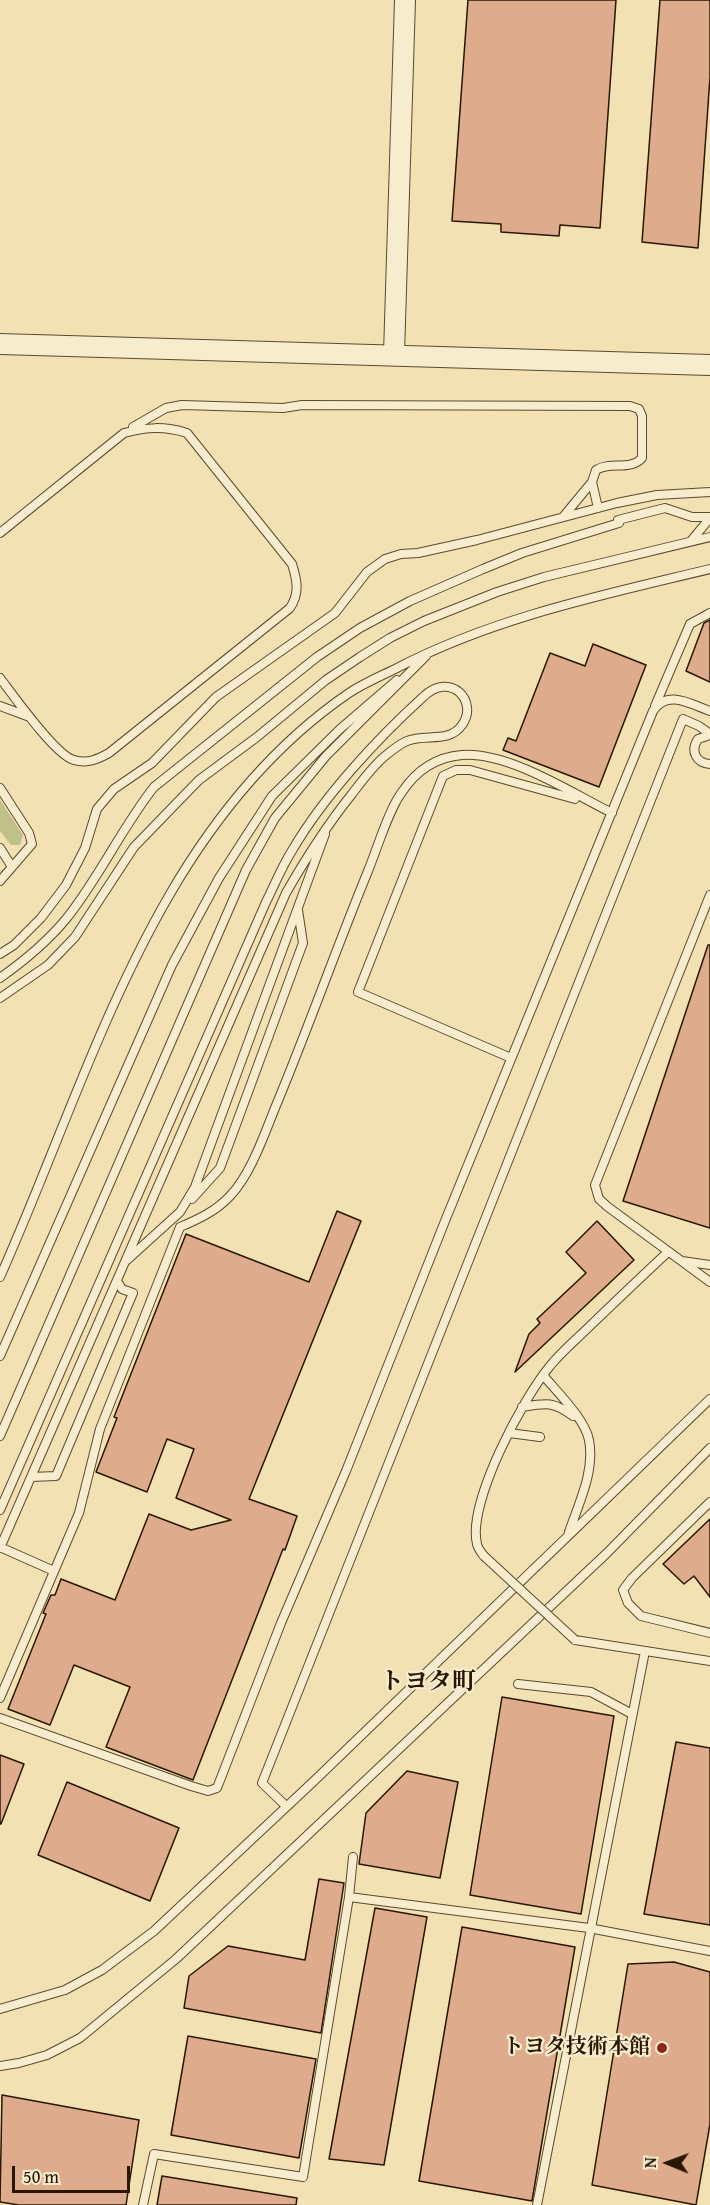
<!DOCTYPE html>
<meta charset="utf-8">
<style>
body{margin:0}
#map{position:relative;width:710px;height:2205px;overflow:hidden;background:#f2e1b3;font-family:"Gentium Book Plus",serif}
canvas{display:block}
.north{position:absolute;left:638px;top:2133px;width:60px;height:60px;-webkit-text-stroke:4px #f7ecce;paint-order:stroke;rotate:271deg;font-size:16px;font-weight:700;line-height:24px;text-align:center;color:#291700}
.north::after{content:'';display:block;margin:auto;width:21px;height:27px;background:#291700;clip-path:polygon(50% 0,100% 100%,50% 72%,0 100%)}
.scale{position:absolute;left:12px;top:2166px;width:118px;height:27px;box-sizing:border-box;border:3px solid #291700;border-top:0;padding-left:8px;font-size:18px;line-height:21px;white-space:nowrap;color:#291700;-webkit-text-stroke:4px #f7ecce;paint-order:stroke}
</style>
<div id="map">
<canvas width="710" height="2205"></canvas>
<div class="north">N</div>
<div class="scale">50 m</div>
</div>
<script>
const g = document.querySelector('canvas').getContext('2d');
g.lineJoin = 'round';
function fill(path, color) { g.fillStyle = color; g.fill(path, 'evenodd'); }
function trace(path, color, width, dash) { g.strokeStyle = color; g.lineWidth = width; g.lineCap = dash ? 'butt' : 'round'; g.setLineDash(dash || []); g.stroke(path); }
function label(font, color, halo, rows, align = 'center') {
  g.font = font + ' "Gentium Book Plus","Noto Serif JP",serif'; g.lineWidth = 4.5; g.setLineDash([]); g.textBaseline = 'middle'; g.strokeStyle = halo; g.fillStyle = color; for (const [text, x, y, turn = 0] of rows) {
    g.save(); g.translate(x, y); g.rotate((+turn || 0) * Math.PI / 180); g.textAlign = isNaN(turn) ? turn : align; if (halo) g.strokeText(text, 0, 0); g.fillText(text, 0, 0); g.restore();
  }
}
const green = new Path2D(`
 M0 800 23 835 20 845H11L0 831Z`);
const building = new Path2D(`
 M468 0H616L600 228 560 225 559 236 501 232V224L452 221Z
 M660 0H710V77L698 248 642 242Z
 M710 620V682L686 671 704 623Z
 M593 644 646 665 599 787 503 750 508 738 516 741 550 653 585 666Z
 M708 945H710V1228L623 1201Z
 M337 1211 361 1221 249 1499 297 1516 285 1550 283 1549 193 1780 106 1747 130 1687 74 1665 50 1725 8 1709 46 1614 43 1613 51 1595H55L61 1579 115 1600 149 1514 191 1530 231 1520 176 1498 194 1449 167 1439 147 1492 96 1472 117 1418 114 1417 186 1234 309 1282Z
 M597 1221 634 1260 515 1372 529 1334 540 1323 537 1319 586 1273 566 1252Z
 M710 1519V1597L694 1576 684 1584 663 1564Z
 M502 1697 614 1716 581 1914 470 1895Z
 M676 1742 710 1748V1925L644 1914Z
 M0 1755 24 1764 1 1824H0Z
 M407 1771 458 1782 440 1878 359 1864 366 1813Z
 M67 1782 179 1828 150 1901 38 1855Z
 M319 1879 344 1883 321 2033 184 2008 189 1976 228 1946 305 1960Z
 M375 1908 427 1917 384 2165 329 2159Z
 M462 1927 575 1947 532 2201 419 2181Z
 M674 1962 710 1972V2124L696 2205 592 2185 628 1964Z
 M188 2036 316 2059 299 2158 171 2135Z
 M2 2095 139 2120 126 2205H19L0 2202Z
 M162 2176 297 2198 296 2205H157Z`);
const service = new Path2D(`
 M133 427 166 408 182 405 283 408 302 405 630 406 639 409 642 416V458C631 471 610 461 596 470L592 482 598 508
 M563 517 592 482
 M0 533 124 433C147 427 164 426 187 433L292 564C297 580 300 593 290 608L109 753C98 759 88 764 74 760 56 756 13 695 0 678
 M691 541 710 518
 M0 706 27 716
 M655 706 690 624 710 613
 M710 735 698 739C690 751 696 763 710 764
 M0 788 29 833 32 844 0 881
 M0 848 12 867
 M710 895 595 1185 599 1199 608 1207 710 1282
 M0 954 14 945 41 918 66 885 85 848 97 809 114 789 152 763 216 697 335 613 367 572 385 559 401 554 418 553 477 540 617 503 657 495 710 492
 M0 978C24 961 47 942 66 919 99 878 121 829 154 787L317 657 360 628 410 601 483 569 522 553 619 523 618 520 665 508 692 517H710
 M0 998 48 965 75 937 134 847 199 780 257 737 326 680 360 657 390 638 424 621 497 592 544 577 710 537
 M511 1058 358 992 443 776 456 770H470L575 799
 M192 1199 220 1168 303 943 298 910
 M127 1260 180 1212 195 1187 325 834
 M682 1261 710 1265
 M0 1277C92 1072 153 827 349 693 364 683 381 676 397 668 495 617 603 595 710 569
 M0 1356 172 965 219 878 272 796 340 729 397 680
 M543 1375C557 1392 585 1419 589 1440 595 1471 579 1503 569 1532
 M522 1407C546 1403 553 1401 573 1416
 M509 1433 540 1437
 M0 1436 246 870 275 818 326 756 426 656
 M31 1477 56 1476 133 1293 122 1289 117 1281
 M710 1502 632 1578 623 1590 628 1603 641 1616 710 1633
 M0 1510 266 902C275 884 282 866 293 849 324 796 377 739 423 697 451 670 479 702 462 725 449 744 425 733 407 741 400 744 391 751 385 756 372 767 362 781 352 794 327 825 306 858 286 893L0 1548
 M0 1547 54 1571
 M484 1556C481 1552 478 1549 477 1544 467 1503 523 1398 550 1366 562 1351 578 1338 592 1324 617 1300 642 1276 668 1252
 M575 1640 710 1661
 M518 1684 591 1692 632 1714
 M0 1698 79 1513 100 1429 180 1227C199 1219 216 1211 230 1196 251 1174 264 1135 275 1108 308 1029 336 949 368 871 377 849 389 809 402 792 416 771 436 757 462 755 509 752 570 792 612 813
 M0 1718 191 1786 208 1791 217 1788 281 1623 346 1471 445 1221 653 711C668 689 690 704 710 711
 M286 1806 262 1783 683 719 699 726 710 734
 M349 1897 589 1928 710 1951
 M0 2009 65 1990 102 1970 154 1931 314 1781 710 1399
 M0 2066 19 2063 47 2055 80 2038 176 1959 607 1553 710 1448
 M143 2205 154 2154 303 2177 349 1897 353 1857
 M537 2205 645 1651`);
const tertiary = new Path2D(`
 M0 344 710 365
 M394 354 405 0`);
const serviceBridge = new Path2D(`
 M484 1556 575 1640`);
const markers = [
 [662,2048,6,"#8f2418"]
];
const poiNames = [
 ["トヨタ技術本館",650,2048]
];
const quarterNames = [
 ["トヨタ町",428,1683]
];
fill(green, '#bfc189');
fill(building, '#dfab8d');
trace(building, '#291700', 1.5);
trace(service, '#5b4a2d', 10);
trace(tertiary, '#5b4a2d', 22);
trace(service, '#f7ecce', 8);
trace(tertiary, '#f7ecce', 20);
trace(serviceBridge, '#5b4a2d', 10, []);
trace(serviceBridge, '#f7ecce', 8);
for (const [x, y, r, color] of markers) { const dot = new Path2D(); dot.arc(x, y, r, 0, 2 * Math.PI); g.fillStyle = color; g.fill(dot); trace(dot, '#f7ecce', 2); }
label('bold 21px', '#291700', '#f7ecce', poiNames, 'right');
label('bold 24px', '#291700', '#f7ecce', quarterNames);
</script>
